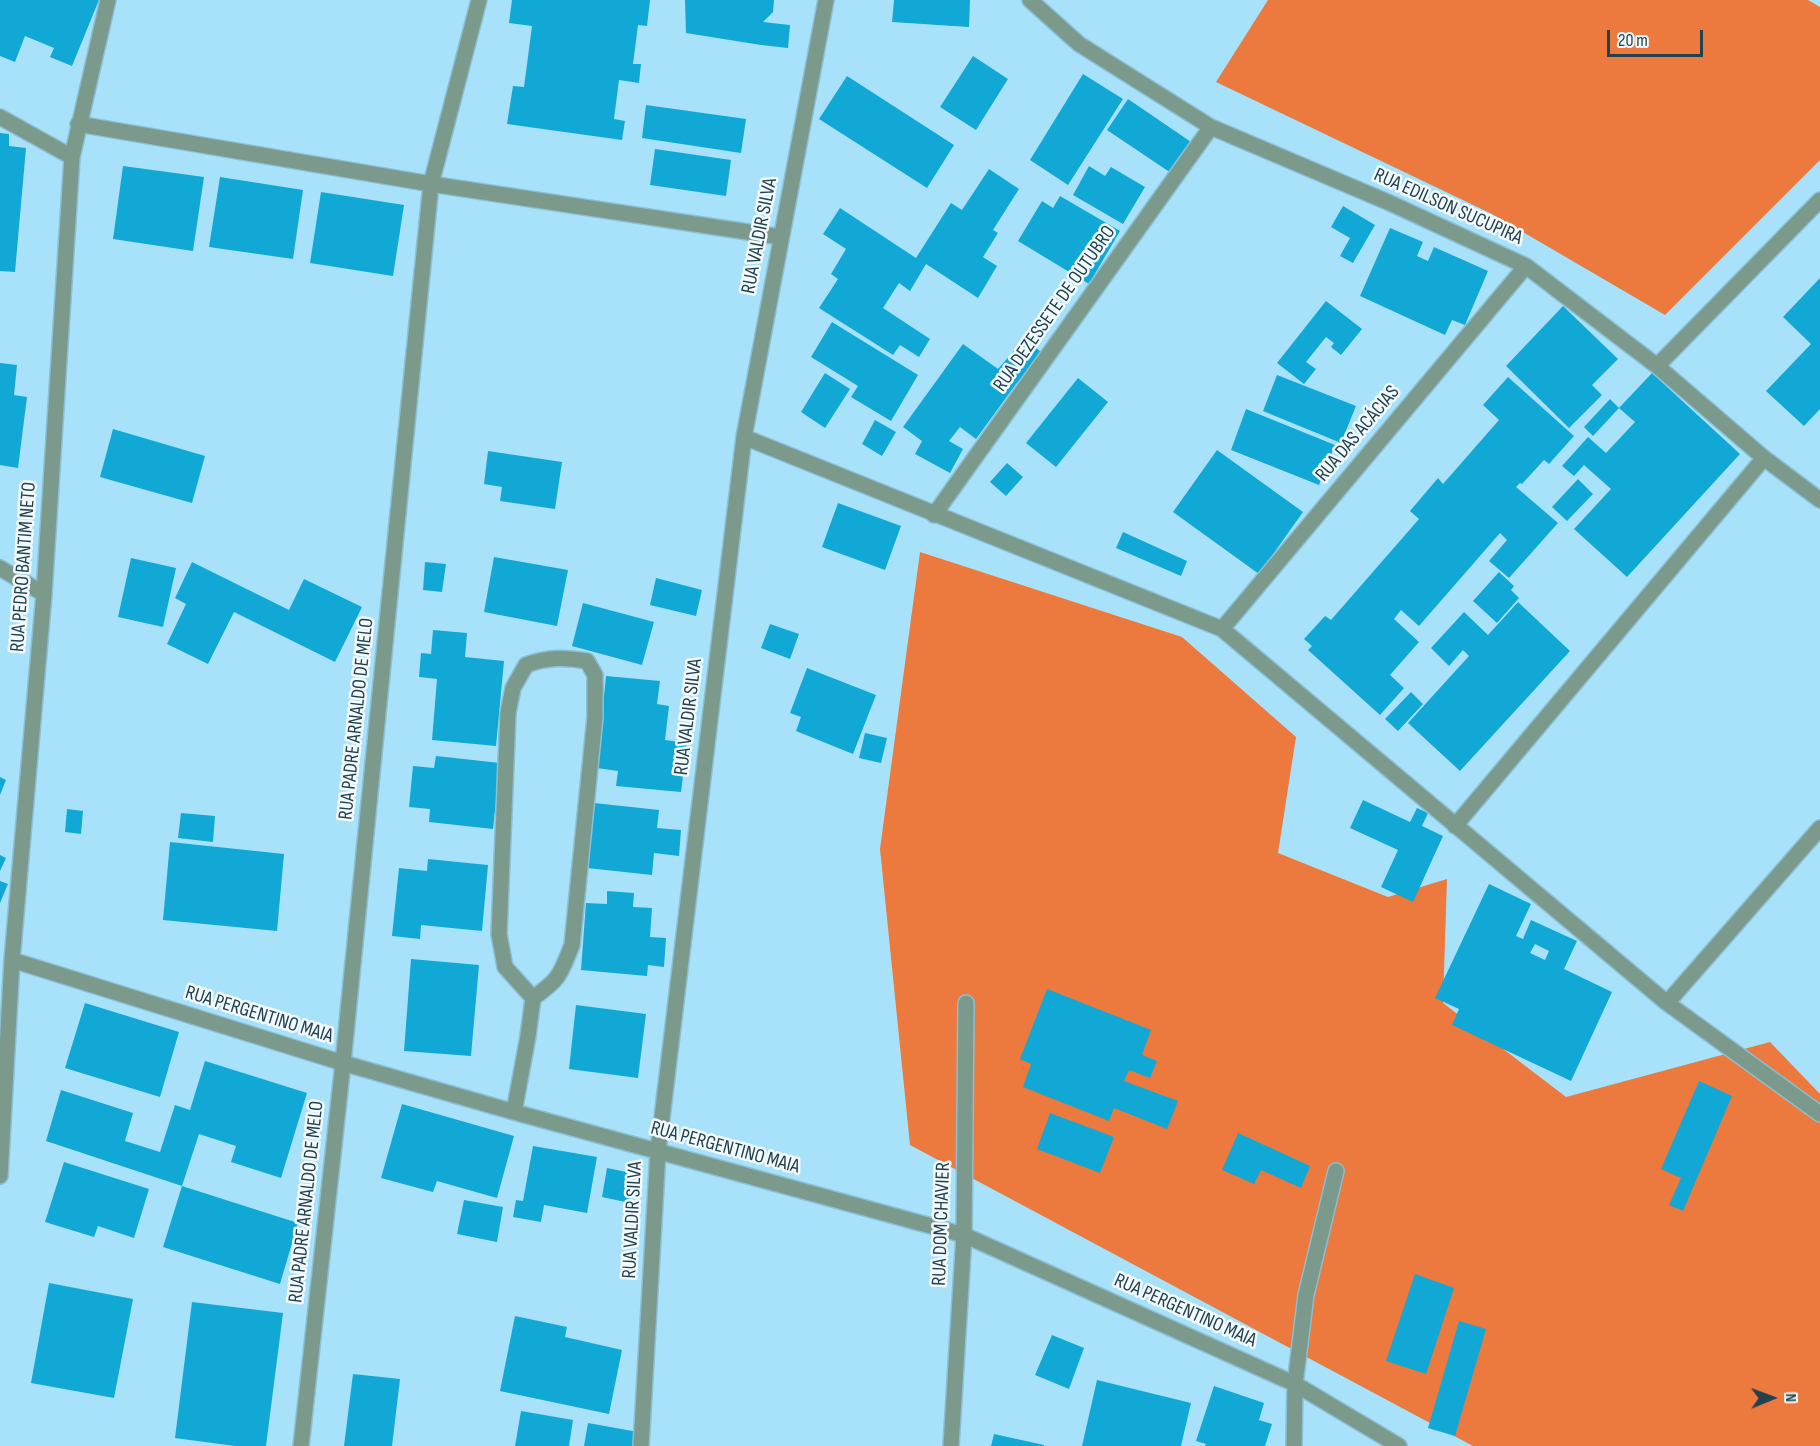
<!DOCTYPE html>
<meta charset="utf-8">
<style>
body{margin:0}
#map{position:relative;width:1820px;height:1446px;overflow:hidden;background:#a8e2fa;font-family:"Sofia Sans Condensed",sans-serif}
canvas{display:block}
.north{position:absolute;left:1742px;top:1368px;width:60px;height:60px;-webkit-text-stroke:4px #f3fafd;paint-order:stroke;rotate:89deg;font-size:16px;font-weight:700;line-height:24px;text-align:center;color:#22414d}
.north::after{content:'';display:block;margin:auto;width:21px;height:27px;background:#22414d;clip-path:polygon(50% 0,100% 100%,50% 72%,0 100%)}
.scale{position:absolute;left:1607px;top:30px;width:96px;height:27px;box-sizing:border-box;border:3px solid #22414d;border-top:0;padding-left:8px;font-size:18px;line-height:21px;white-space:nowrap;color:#22414d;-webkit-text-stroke:4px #f3fafd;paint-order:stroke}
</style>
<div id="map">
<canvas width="1820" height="1446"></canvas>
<div class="north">N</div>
<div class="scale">20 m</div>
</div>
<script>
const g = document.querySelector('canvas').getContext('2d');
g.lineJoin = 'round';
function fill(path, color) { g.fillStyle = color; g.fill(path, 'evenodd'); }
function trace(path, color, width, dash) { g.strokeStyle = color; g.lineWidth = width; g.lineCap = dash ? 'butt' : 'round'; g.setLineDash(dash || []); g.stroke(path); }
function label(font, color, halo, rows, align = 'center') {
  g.font = font + ' "Sofia Sans Condensed",sans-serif'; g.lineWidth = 5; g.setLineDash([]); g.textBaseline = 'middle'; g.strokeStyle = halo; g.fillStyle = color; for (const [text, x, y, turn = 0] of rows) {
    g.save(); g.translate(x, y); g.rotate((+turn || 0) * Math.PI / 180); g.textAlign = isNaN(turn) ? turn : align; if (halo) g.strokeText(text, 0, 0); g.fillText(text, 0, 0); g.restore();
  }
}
const forest = new Path2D(`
 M1268 0H1808L1820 7V160L1665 315 1492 214 1216 82Z
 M920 552 1182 637 1296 737 1278 853 1388 897 1447 879 1443 1003 1566 1097 1770 1042 1820 1094V1446H1473L910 1145 880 849Z`);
const building = new Path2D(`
 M0 0H99L72 66 50 57 54 48 25 36 15 62 0 56Z
 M512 0H650L647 26 638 25 633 64H641L639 83 619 80 614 119 625 121 622 140 507 124 513 86 524 87 532 26 509 23Z
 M685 0H774L773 12 763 22 790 25 788 48 761 45 686 33Z
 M894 0H970L969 27 892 22Z
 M973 56 1008 79 976 130 940 107Z
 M1083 74 1123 99 1068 185 1030 160Z
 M847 76 954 145 927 188 819 119Z
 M1128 99 1194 144 1174 175 1107 130Z
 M646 105 746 119 741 153 642 138Z
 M0 133 9 134V146L26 148 15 272 0 271Z
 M655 149 731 160 726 196 650 185Z
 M123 166 204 177 193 251 113 239Z
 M1089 166 1105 176 1111 167 1145 187 1123 224 1073 195Z
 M989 169 1019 189 993 230 998 233 983 257 997 266 978 298 926 264 910 291 899 283 883 308 930 339 919 357 900 345 893 355 819 308 838 279 831 274 846 249 823 234 840 208 916 258 951 203 962 210Z
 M220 177 303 190 293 259 209 247Z
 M321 192 404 205 393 276 310 263Z
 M1060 196 1120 231 1089 284 1018 241 1042 201 1053 208Z
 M1343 206 1375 225 1353 263 1340 256 1350 238 1331 227Z
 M1390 228 1423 242 1417 256 1428 261 1434 247 1488 271 1465 325 1452 320 1445 335 1360 296Z
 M1820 278V409L1804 426 1766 391 1811 344 1783 317Z
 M1326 301 1362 329 1341 355 1331 347 1334 343 1326 337 1306 362 1316 369 1304 384 1277 363Z
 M1563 306 1618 359 1592 385 1602 395 1569 428 1506 366Z
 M832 322 918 375 891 421 851 397 858 386 811 357Z
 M1025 338 1043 354 1016 384 976 439 960 427 949 441 963 449 950 473 915 454 922 441 903 427 963 344 998 369Z
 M0 363 17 365 14 395 27 397 18 468 0 465Z
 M825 373 850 389 825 428 801 412Z
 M1652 373 1740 454 1627 577 1574 529 1611 489 1584 465 1574 476 1562 466 1588 437 1606 453 1635 422 1619 408Z
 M1277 375 1356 406 1341 443 1263 411Z
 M1508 377 1574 436 1549 464 1544 460 1522 484 1520 483 1516 487 1558 523 1509 578 1489 561 1507 540 1500 533 1419 626 1401 610 1394 619 1419 642 1390 675 1404 688 1380 715 1308 650 1312 646 1304 639 1325 616 1331 620 1419 519 1410 511 1438 478 1443 484 1499 420 1483 405Z
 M1078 378 1108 402 1056 467 1026 443Z
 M1610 399 1619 408 1593 436 1584 427Z
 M1246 409 1335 445 1319 485 1231 450Z
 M875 420 896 432 882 456 862 444Z
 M113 429 205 456 192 503 100 477Z
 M1217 450 1303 512 1259 574 1173 512Z
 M488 451 562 462 555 509 500 501 502 487 484 484Z
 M1007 463 1023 477 1006 496 990 482Z
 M1578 479 1593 494 1567 521 1552 507Z
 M838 503 901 526 885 570 822 547Z
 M1123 532 1187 561 1181 576 1116 548Z
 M494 557 568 570 557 626 484 612Z
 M131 558 176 568 163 627 118 617Z
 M192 562 289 610 304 579 362 607 335 662 234 612 208 664 167 644 186 604 175 598Z
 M425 562 446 564 442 592 423 590Z
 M1499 572 1514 586 1511 590 1519 598 1497 623 1473 601Z
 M656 578 702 590 696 616 650 605Z
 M1518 602 1570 651 1460 771 1408 723 1469 656 1463 650 1449 666 1431 648 1464 612 1488 635Z
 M583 603 654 622 642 665 572 646Z
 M770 624 799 634 790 659 761 648Z
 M433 630 467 633 465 657 504 661 496 746 432 740 437 679 419 677 421 653 431 654Z
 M807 668 876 695 853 754 796 731 801 717 790 713Z
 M606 676 660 681 657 704 669 706 665 740 687 743 681 792 616 786 618 771 597 768Z
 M1411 692 1423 704 1398 731 1385 719Z
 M865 733 887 738 881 763 859 758Z
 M436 756 500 763 493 829 429 822 430 809 409 807 413 766 434 768Z
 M0 777 6 780 0 795Z
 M1363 800 1410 822 1417 808 1428 813 1422 826 1443 836 1413 902 1381 887 1398 850 1350 828Z
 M594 803 659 810 657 828 681 830 679 856 654 853 652 875 587 868Z
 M67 809 83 811 81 834 65 832Z
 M181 813 215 816 213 842 178 838Z
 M170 842 284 854 277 931 163 920Z
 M0 855 6 858 0 871Z
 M428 859 488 865 482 931 421 925 420 939 392 936 399 868 427 871Z
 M0 881 8 884 0 903Z
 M1489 884 1531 904 1516 936 1523 939 1531 920 1577 941 1564 969 1612 992 1571 1081 1452 1025 1459 1009 1435 998ZM1535 944 1549 951 1545 960 1530 953Z
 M607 891 634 893 633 907 652 908 650 937 666 938 664 967 648 965 647 976 581 970 586 903 607 904Z
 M411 959 479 965 471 1056 404 1051Z
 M1047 989 1151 1030 1142 1055 1157 1061 1150 1078 1129 1070 1124 1081 1178 1101 1167 1129 1114 1108 1109 1121 1023 1087 1031 1064 1020 1059Z
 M85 1003 179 1032 160 1097 65 1068Z
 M576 1005 646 1014 638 1078 569 1069Z
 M205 1061 307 1093 281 1178 231 1162 236 1146 199 1134 182 1186 46 1141 61 1090 133 1113 125 1141 160 1152 175 1105 190 1110Z
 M1699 1081 1732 1096 1683 1211 1669 1205 1681 1178 1661 1169Z
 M402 1104 514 1136 497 1198 437 1181 433 1192 381 1178Z
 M1050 1113 1114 1137 1100 1173 1037 1149Z
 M1238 1133 1310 1166 1301 1188 1261 1170 1254 1184 1222 1170Z
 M533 1146 597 1157 587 1213 544 1205 541 1222 513 1217 516 1200 523 1201Z
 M64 1162 149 1189 134 1238 98 1226 94 1237 45 1222Z
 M607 1168 636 1174 630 1203 602 1197Z
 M182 1186 298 1223 280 1284 163 1247Z
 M464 1200 503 1207 497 1242 457 1234Z
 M1415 1274 1454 1288 1426 1374 1386 1361Z
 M49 1283 133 1299 114 1398 31 1383Z
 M192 1302 283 1313 266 1446H235L175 1438Z
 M515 1316 567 1327 565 1337 622 1350 609 1414 500 1391Z
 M1459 1321 1486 1329 1455 1436 1428 1428Z
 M1052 1335 1084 1348 1069 1389 1035 1375Z
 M353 1374 400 1379 392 1446H344Z
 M1097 1380 1191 1403 1181 1446H1082Z
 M1214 1386 1264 1403 1259 1420 1272 1424 1265 1446H1205L1206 1444 1196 1441Z
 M521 1411 573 1420 569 1446H515Z
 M588 1423 638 1432 636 1446H584Z
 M994 1434 1044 1445V1446H991Z`);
const minor = new Path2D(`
 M1030 0 1079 44 1211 127 1390 203 1526 266 1657 366 1764 458 1820 500
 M0 117 72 157
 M78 124 431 184 781 237
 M1657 366 1820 200
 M744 437 1222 629 1667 1003 1820 1114
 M934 515 1211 127
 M0 568 44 594
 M1222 629 1526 266
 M1455 826 1764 458
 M12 960 343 1063 514 1112 964 1235 1295 1384 1399 1446
 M1667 1003 1820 828
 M514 1112 528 1036 533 998 505 967 499 934 508 713 513 688 526 665C547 657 565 657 587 661L595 675V717L572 945C560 975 560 979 533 998
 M0 1176 12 960 44 594 72 157 108 0
 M301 1446 343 1063 431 184 479 0
 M641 1446 658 1151 744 437 826 0
 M951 1446 964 1235 966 1003
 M1294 1446 1295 1384 1306 1295 1336 1171`);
const streetNames = [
 ["RUA EDILSON SUCUPIRA",1448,207,24],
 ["RUA VALDIR SILVA",760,236,-79],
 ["RUA DEZESSETE DE OUTUBRO",1055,309,-55],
 ["RUA DAS ACÁCIAS",1358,434,-50],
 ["RUA PEDRO BANTIM NETO",24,567,-86],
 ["RUA VALDIR SILVA",689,717,-83],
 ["RUA PADRE ARNALDO DE MELO",357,719,-84],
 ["RUA PERGENTINO MAIA",259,1015,17],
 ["RUA PERGENTINO MAIA",725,1148,15],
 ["RUA PADRE ARNALDO DE MELO",307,1202,-84],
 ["RUA VALDIR SILVA",633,1220,-87],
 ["RUA DOM CHAVIER",942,1224,-88],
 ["RUA PERGENTINO MAIA",1185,1311,24]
];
fill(forest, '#ec793d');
fill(building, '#11a8d5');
trace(minor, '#8bbfd4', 18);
trace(minor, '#7c9a8c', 15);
label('20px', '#22414d', '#f3fafd', streetNames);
</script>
